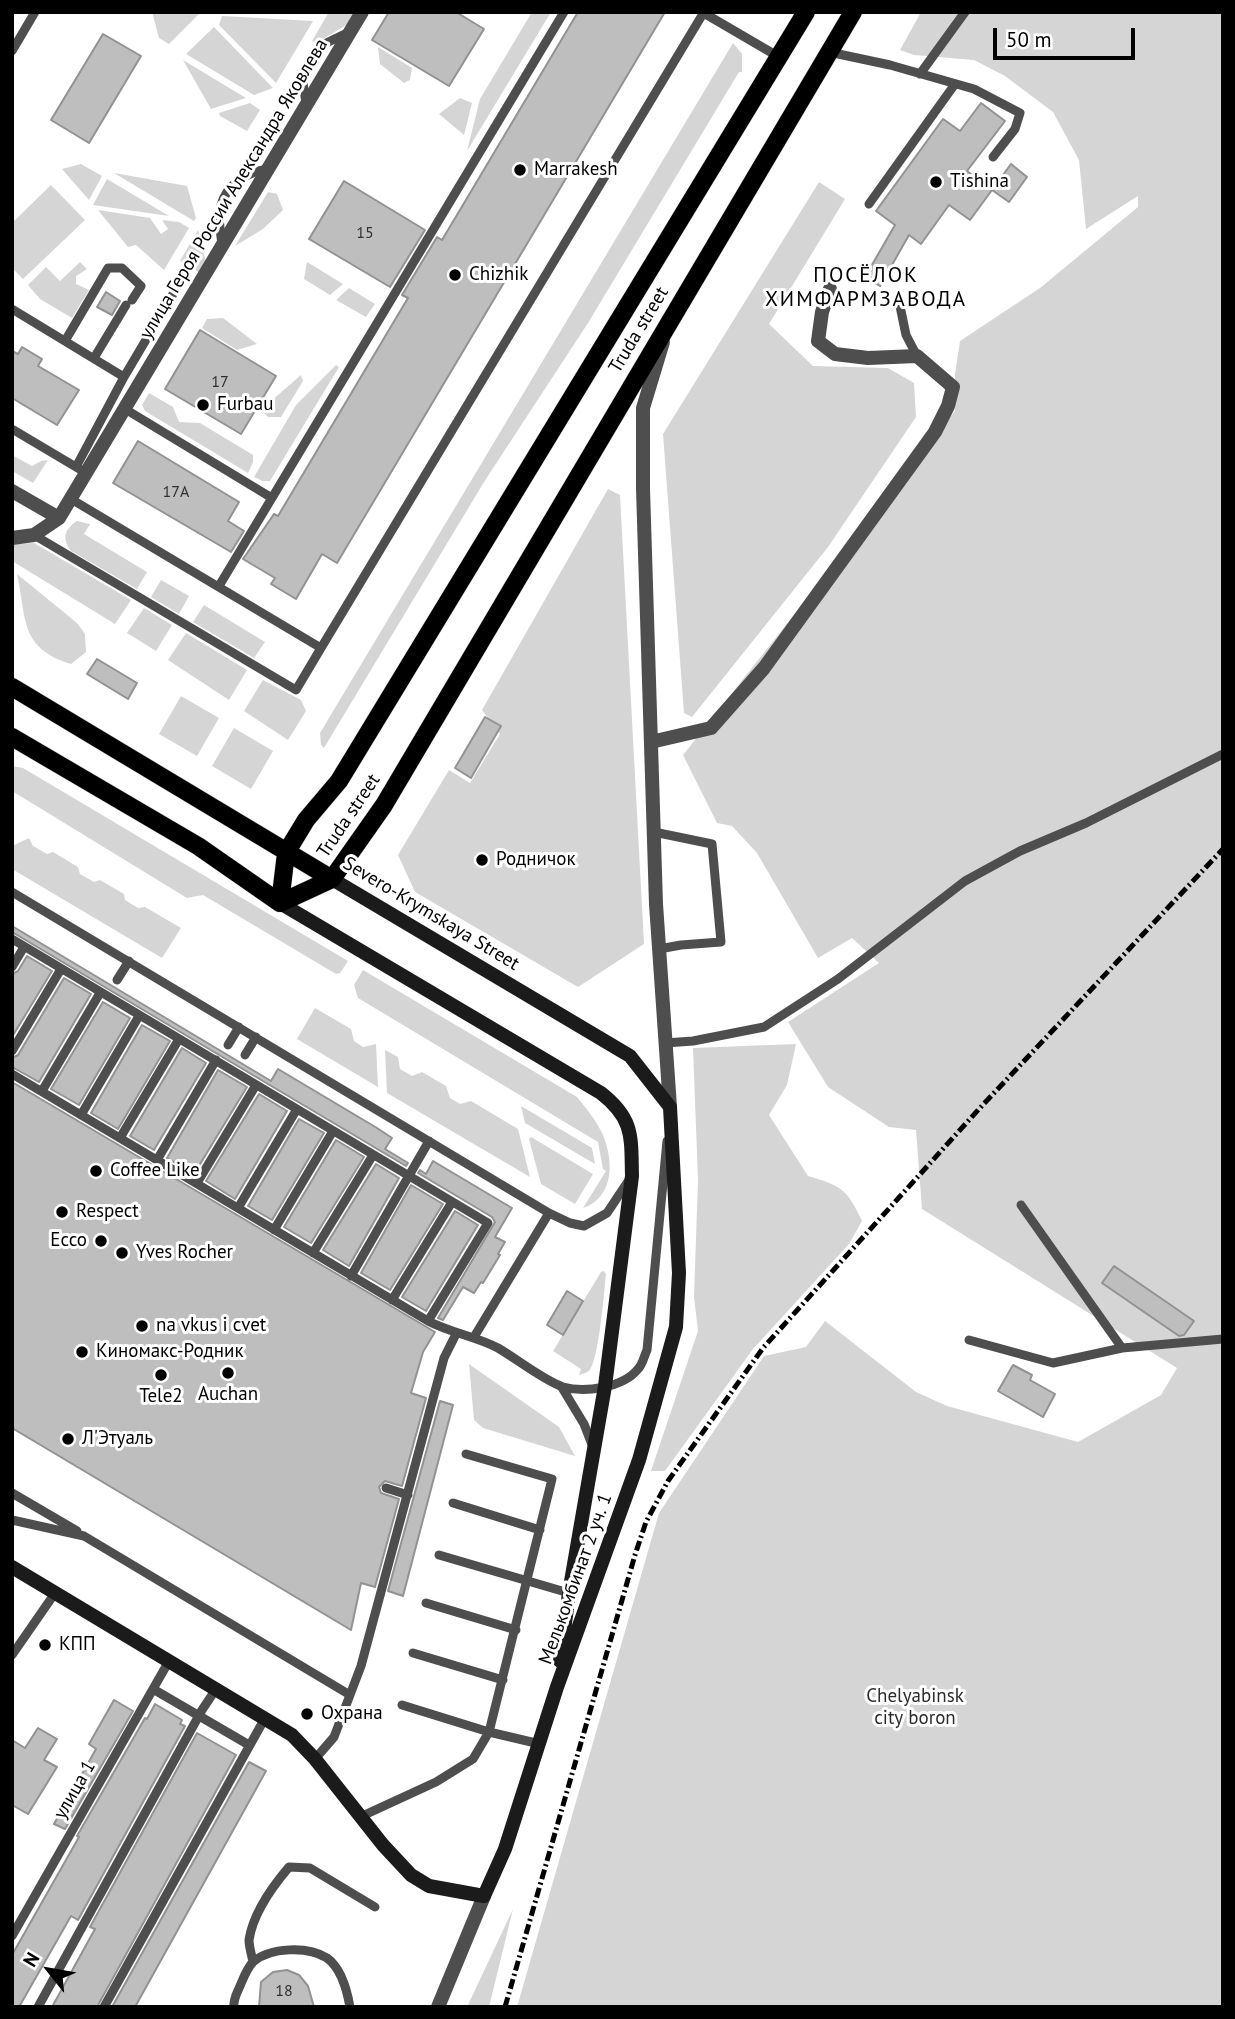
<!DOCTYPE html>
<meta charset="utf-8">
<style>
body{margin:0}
#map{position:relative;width:1235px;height:2019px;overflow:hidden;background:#fff;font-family:"PT Sans",sans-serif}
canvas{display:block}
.frame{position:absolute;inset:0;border:14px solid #000;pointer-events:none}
.north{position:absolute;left:14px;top:1935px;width:70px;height:70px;-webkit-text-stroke:5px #fff;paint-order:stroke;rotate:301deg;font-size:19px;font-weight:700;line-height:28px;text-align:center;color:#000}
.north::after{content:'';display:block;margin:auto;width:24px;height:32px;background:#000;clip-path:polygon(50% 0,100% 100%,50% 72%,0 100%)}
.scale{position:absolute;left:993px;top:28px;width:142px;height:32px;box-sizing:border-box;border:4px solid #000;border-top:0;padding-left:9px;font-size:21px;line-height:24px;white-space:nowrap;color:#000;-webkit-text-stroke:5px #fff;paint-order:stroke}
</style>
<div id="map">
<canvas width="1235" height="2019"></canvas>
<div class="frame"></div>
<div class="north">N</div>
<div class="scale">50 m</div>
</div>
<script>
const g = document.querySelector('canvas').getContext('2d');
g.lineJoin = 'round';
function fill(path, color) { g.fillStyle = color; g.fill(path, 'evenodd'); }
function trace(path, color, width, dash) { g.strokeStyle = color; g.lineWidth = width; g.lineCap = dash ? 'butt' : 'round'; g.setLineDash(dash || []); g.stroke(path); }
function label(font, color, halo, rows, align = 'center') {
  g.font = font + ' "PT Sans",sans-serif'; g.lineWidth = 6; g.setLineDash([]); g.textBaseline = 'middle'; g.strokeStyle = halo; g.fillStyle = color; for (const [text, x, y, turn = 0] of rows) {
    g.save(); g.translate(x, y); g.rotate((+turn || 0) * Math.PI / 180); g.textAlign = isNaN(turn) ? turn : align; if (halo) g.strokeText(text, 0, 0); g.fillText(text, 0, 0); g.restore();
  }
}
const green = new Path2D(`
 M152 12H201L169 44 159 38Z
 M329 12H355L348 24 318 42 312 41Z
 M532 12H551L467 151 480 99Z
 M921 12H1223V2007H517L659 1513 764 1356 806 1347 825 1321 916 1392 947 1406 1078 1442 1161 1395 1177 1368 922 1209 916 1130 889 1127 828 1087 788 1022 879 963 852 938 818 958 757 853 732 826 717 823 683 755 955 411V374L960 341 1040 288 1138 207V196L1086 229 1079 160 1053 112 1005 76 974 60 914 55 900 50Z
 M222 16 313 21 276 83 219 25Z
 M214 27 273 88 254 95 186 54Z
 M733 43 742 54V72H739L588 323 484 482 324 748 321 745 320 733Z
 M378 47 412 68 410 80 404 83 380 64Z
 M183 60 246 98 211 109Z
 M460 98 472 103 464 135 439 114Z
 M250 103 260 110 247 131 220 116 219 113Z
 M81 164 102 176 89 200 62 169Z
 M114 173 187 186 196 218 194 221Z
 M107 179 169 216 93 205Z
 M819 182 845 199 769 324 813 366 888 368 914 383 916 417 828 547 692 717 684 713 663 434Z
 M51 185 85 220 23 279 12 268V223Z
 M268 192 277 194 283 210 263 229 235 246Z
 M98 210 150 218 161 234 168 229 162 220 179 222 189 228 164 270 136 245 128 247Z
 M198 230 206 262 200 273 180 261Z
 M80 262 87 269 76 276V284L89 290 72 318 40 299 28 285 46 267 60 281Z
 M307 262 343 284 330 295 304 279Z
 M349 288 375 304 366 317 336 300Z
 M223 318 257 344 237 350 202 328 207 319Z
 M336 365 339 367 270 481H263L254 477 296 405Z
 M301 375 303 381 281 417H268L264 413 270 402Z
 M149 393 173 407 179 422 200 423 253 455V462L248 473 145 411 142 405Z
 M12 455 32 466 41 461 48 460 33 483 12 471Z
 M608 489 620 495 644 944 578 987 415 892 398 855 449 770 470 783 500 734 482 710Z
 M77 521 90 524 84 534 147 572 137 589 71 551C62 539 64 529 77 521Z
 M34 543 131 600 115 624 12 561V544Z
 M17 574 77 623 85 634 86 652 71 664C19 648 27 619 17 574Z
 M161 580 189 596 179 614 151 597Z
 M204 605 265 642 254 658 193 622Z
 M144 608 172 625 156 651 127 633Z
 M186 633 247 670 229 700 168 660Z
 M263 680 301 700 306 711 288 740 244 711Z
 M181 696 219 718 197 756 159 734Z
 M234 728 273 751 251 789 212 766Z
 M12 766 23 768 348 961 340 973 336 974 203 895 187 898 12 791Z
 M29 838 33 846 47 854 53 852 78 867 80 874 94 882 100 880 124 894 125 900 138 908 145 907 181 928 162 958 12 869V846Z
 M363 970 577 1097C586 1108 596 1120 602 1133 614 1159 615 1197 583 1208L606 1171 603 1169 598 1142 358 998 354 985Z
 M315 1008 351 1029 354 1041 363 1047 376 1044 378 1087 297 1039Z
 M796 1044 787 1085 769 1115 808 1176C842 1186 847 1189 862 1221L849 1244 753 1349 665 1471H651L698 1331 694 1297 698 1180 693 1048Z
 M385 1050 398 1057 400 1069 412 1076 422 1072 446 1086 450 1098 460 1104 471 1101 518 1129 530 1177 387 1093Z
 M521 1106 592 1148 595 1164 525 1123Z
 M531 1137 593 1174 575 1204 541 1184 529 1139Z
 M604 1271 606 1274C604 1292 599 1360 589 1371 586 1373 582 1374 579 1375L581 1369 553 1351 601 1272Z
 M469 1364 559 1427 575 1456 483 1428 474 1420Z
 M513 1909 489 2007H467Z`);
const building = new Path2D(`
 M389 12H456L484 29 449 86 372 40Z
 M578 12H665L337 563 322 554 296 599 271 584 275 578 243 559 274 514 278 516 408 298 402 295 437 237 442 240Z
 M103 34 141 56 89 143 51 120Z
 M981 103 1005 121 967 171 992 190 970 220 949 205 921 244 909 235 880 286 865 277 895 225 876 211 943 119 960 131Z
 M1011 164 1027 177 1009 202 992 190Z
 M344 181 425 230 390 287 309 239Z
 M106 292 120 301 112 315 97 307Z
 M200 330 276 376 241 434 165 389Z
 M22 347 42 359 38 366 79 390 57 425 12 398V351L18 354Z
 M138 441 239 502 228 521 244 531 231 552 113 483Z
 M97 659 137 683 128 699 87 674Z
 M485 717 501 726 471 778 455 768Z
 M12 926 271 1081 278 1069 377 1128 392 1138 385 1149 408 1163 406 1166 12 932Z
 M27 956 52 971 12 1037V974L18 971Z
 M64 978 91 994 39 1082 12 1067V1058L18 1055Z
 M103 1002 130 1018 79 1105 51 1089Z
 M142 1025 170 1041 118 1129 91 1113Z
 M182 1048 206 1063 154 1150 130 1136Z
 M218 1070 247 1087 194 1174 167 1158Z
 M12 1082 435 1332 423 1352 411 1393 426 1398 402 1486 385 1481 379 1487 381 1493 399 1499 375 1587 361 1583 351 1630 12 1428Z
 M259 1094 287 1111 235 1199 206 1181Z
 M299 1119 324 1133 272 1220 248 1206Z
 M336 1140 364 1157 311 1243 284 1227Z
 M433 1161 512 1208 495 1237 505 1242 498 1254 500 1255 483 1283 481 1282 474 1293 463 1287 443 1320 438 1318 495 1222 492 1217 418 1173 420 1170 426 1174Z
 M376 1164 399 1178 349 1266 323 1250Z
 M411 1185 443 1204 390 1290 361 1273Z
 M455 1211 478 1225 426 1311 402 1297Z
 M1114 1266 1194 1321 1184 1335 1179 1336 1102 1283Z
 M567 1291 583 1301 563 1335 547 1325Z
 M1013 1365 1032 1375 1030 1380 1055 1394 1043 1417 998 1391Z
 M440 1401 453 1405 403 1596 388 1591Z
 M114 1700 133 1711 65 1829 54 1824 96 1749 89 1744Z
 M155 1704 182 1720 180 1724 185 1726 78 1920 71 1916 19 2007H12V1955L79 1837 77 1836 145 1718 147 1719Z
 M38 1728 57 1739 44 1760 57 1767 28 1814 12 1805V1740L25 1748Z
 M197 1733 236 1755 97 2007H52L95 1929 90 1927Z
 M249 1762 266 1771 135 2007H112Z
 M287 1970 299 1975 308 1986 314 2007H259L261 1982 273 1972Z`);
const lane = new Path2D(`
 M702 12 779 57
 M12 51 35 12
 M829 52 890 65 974 89 1020 113 1015 129 993 157
 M920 74 965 12
 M306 104 302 75 318 47 347 33
 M869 204 955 84
 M222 245C221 234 217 216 221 205 227 184 247 172 268 169
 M900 306 906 335 917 356
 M12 309 124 377
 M65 341 108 268H122L141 286 132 300
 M94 358 126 305
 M125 409 272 498
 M12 429 76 467
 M86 473 76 467 124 377 186 272
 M71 499 321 648 704 12
 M34 535 296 690 321 648
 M219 586 564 12
 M654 832 712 844 721 942 681 945 659 949
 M12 892 549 1213 570 1223 584 1226 607 1213 629 1180
 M12 939 488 1223 428 1321
 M12 967 24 947
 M117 980 129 961
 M665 1043 693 1041 764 1027 838 979 965 881 1020 851 1086 823 1223 754
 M228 1045 239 1027
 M12 1051 61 969
 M245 1055 256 1037
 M12 1074 428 1321C451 1333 475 1336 498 1348 517 1359 543 1380 563 1387 584 1393 623 1388 638 1369 643 1364 644 1356 647 1350L667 1141
 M42 1091 100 993
 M81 1115 139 1016
 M120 1138 179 1039
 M157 1160 216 1060
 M197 1183 256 1085
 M1021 1205 1122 1348
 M238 1208 297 1109
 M274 1230 333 1131
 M313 1253 373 1155
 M351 1276 429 1141
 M392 1300 452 1202
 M474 1337 549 1213
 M969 1340 1053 1363 1122 1348 1223 1339
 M561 1386 584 1424 593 1447
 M386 1488 408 1495
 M12 1493 77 1531
 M453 1503 540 1530
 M12 1520 84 1536 350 1695
 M439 1555 569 1593
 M426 1603 516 1630
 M413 1653 503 1680
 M12 1655 55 1593
 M153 1689 249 1745
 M402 1705 489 1732 540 1744
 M315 1759 334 1737 361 1666 444 1358 456 1334
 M360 1817 436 1782 473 1759 489 1732 552 1479 466 1454
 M12 1936 169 1661
 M253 1962C252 1956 249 1947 249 1940 253 1913 272 1887 289 1867L310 1868 375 1907
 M38 2007 202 1710 216 1689
 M104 2007 265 1718
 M234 2007C233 1999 237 1993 240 1986 243 1979 247 1968 253 1962 270 1947 308 1946 327 1958 341 1968 347 1990 350 2007`);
const street = new Path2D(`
 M663 342 643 408V489L656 904 670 1107
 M12 491 59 518
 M12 538 34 535 59 518 362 12
 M651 742 711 728 764 668 935 432 948 406 953 387 917 356 868 358 835 354 818 341 822 312 830 289
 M438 2007 484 1896`);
const secondary = new Path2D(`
 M280 903 601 1093C634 1119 631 1136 632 1176L605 1386 569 1593 560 1661
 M12 1567 292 1735 315 1759 383 1845 411 1875 429 1886 484 1896 505 1849 557 1687 639 1460 676 1327 679 1273 670 1107 630 1056 332 879`);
const primary = new Path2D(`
 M12 687 332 879
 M12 737 198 846 280 903
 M280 903 332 879 384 805 853 12
 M280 903 286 853 306 820 339 781 806 12`);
const rail = new Path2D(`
 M505 2007 635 1555 646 1522 668 1481 763 1348 979 1109 1223 849`);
const markers = [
 [520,170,7,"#000"],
 [936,182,7,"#000"],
 [455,275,7,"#000"],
 [203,405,7,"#000"],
 [482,860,7,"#000"],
 [96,1171,7,"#000"],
 [62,1212,7,"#000"],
 [101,1241,7,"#000"],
 [122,1253,7,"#000"],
 [142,1326,7,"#000"],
 [82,1352,7,"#000"],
 [228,1373,7,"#000"],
 [161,1375,7,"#000"],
 [68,1439,7,"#000"],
 [45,1645,7,"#000"],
 [307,1714,7,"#000"]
];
const numberNames = [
 ["15",365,233],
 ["17",220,382],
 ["17А",176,492],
 ["18",284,1991]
];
const poiNames = [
 ["Marrakesh",534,170],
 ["Tishina",950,182],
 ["Chizhik",469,275],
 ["Furbau",217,405],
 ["Родничок",496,860],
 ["Coffee Like",110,1171],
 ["Respect",76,1212],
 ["Ecco",87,1241,"right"],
 ["Yves Rocher",136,1253],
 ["na vkus i cvet",156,1326],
 ["Киномакс-Родник",96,1352],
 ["Auchan",228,1395,"center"],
 ["Tele2",161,1397,"center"],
 ["Л'Этуаль",82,1439],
 ["КПП",59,1645],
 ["Охрана",321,1714]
];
const streetNames = [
 ["улица Героя России Александра Яковлева",234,189,-59],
 ["Truda street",639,330,-59],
 ["Truda street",349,816,-56],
 ["Severo-Krymskaya Street",431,914,31],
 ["Мелькомбинат 2 уч. 1",576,1579,-70],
 ["улица 1",75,1790,-60]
];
const parkNames = [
 ["Chelyabinsk",915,1697],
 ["city boron",915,1719]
];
const neighbourhoodNames = [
 ["ПОСЁЛОК",866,276],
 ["ХИМФАРМЗАВОДА",866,300]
];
fill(green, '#d5d5d5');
fill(building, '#bebebe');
trace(building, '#929292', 2);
trace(primary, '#dbdbdb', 19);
trace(lane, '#4e4e4e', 9);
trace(street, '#4e4e4e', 14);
trace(secondary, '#1b1b1b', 14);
trace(primary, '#000', 18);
trace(rail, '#000', 5, [10, 3.5, 2, 3.5]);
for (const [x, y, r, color] of markers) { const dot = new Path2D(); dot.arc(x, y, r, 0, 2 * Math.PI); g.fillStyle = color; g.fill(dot); trace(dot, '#fff', 2.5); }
label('16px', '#303030', null, numberNames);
label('19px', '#000', '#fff', poiNames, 'left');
label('19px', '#000', '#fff', streetNames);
label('19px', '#2c2c2c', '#fff', parkNames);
g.letterSpacing = '2px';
label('21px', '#000', '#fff', neighbourhoodNames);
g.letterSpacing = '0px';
</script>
